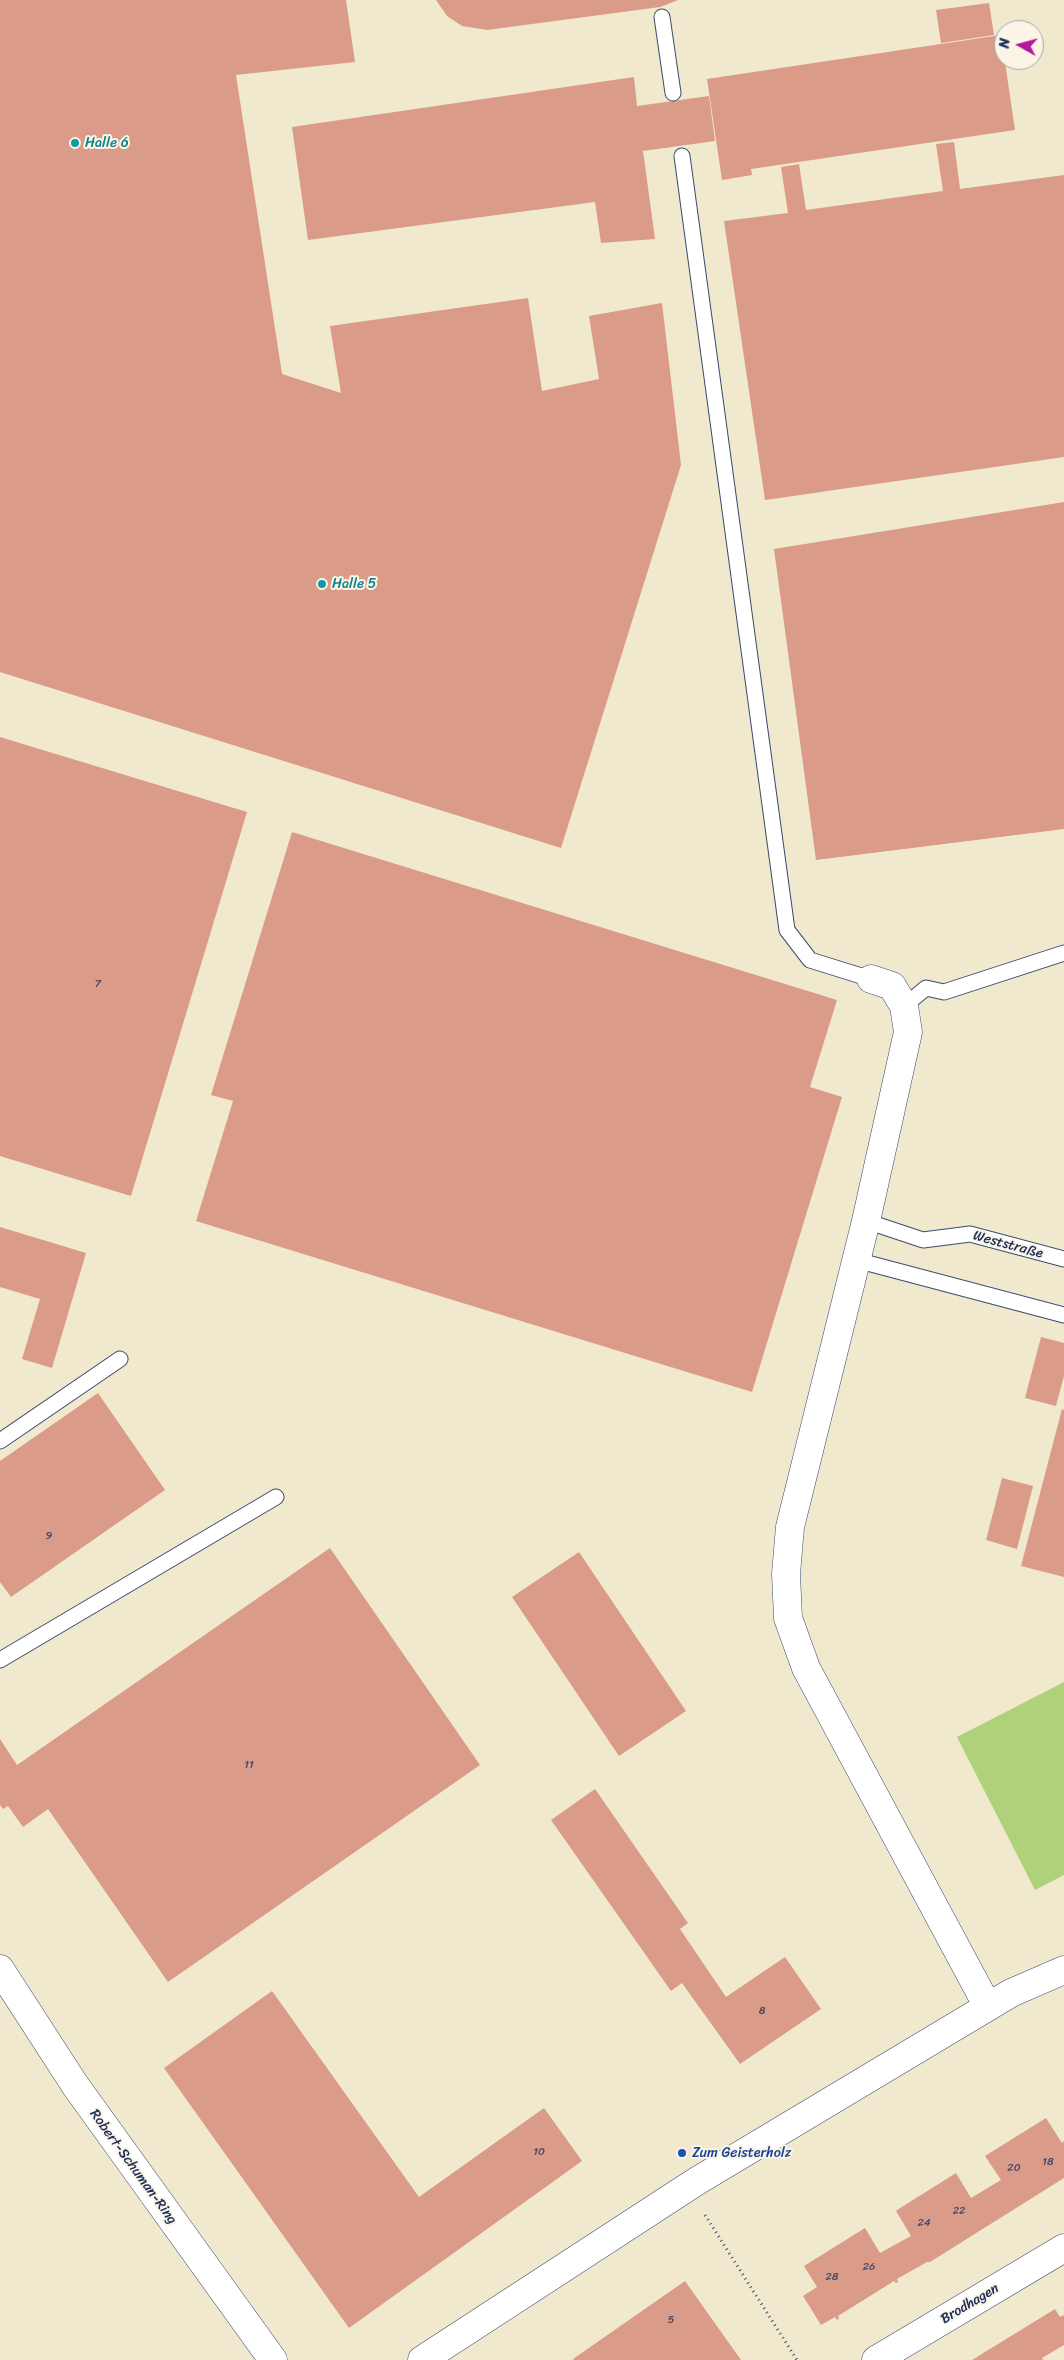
<!DOCTYPE html>
<meta charset="utf-8">
<style>
body{margin:0}
#map{position:relative;width:1064px;height:2360px;overflow:hidden;background:#f0e9cd;font-family:Sriracha,sans-serif}
canvas{display:block}
.north{position:absolute;left:994px;top:20px;width:50px;height:50px;box-sizing:border-box;background:#fcf5e5;border:1px solid #a2a6af;border-radius:50%;rotate:277deg;font-size:14px;font-weight:700;line-height:20px;text-align:center;color:#1b2f5e}
.north::after{content:'';display:block;margin:auto;width:18px;height:22px;background:#b5179e;clip-path:polygon(50% 0,100% 100%,50% 72%,0 100%)}
</style>
<div id="map">
<canvas width="1064" height="2360"></canvas>
<div class="north">N</div>
</div>
<script>
const g = document.querySelector('canvas').getContext('2d');
g.lineJoin = 'round';
function fill(path, color) { g.fillStyle = color; g.fill(path, 'evenodd'); }
function trace(path, color, width, dash) { g.strokeStyle = color; g.lineWidth = width; g.lineCap = dash ? 'butt' : 'round'; g.setLineDash(dash || []); g.stroke(path); }
function label(font, color, halo, rows, align = 'center') {
  g.font = font + ' Sriracha,sans-serif'; g.lineWidth = 4; g.setLineDash([]); g.textBaseline = 'middle'; g.strokeStyle = halo; g.fillStyle = color; for (const [text, x, y, turn = 0] of rows) {
    g.save(); g.translate(x, y); g.rotate((+turn || 0) * Math.PI / 180); g.textAlign = isNaN(turn) ? turn : align; if (halo) g.strokeText(text, 0, 0); g.fillText(text, 0, 0); g.restore();
  }
}
const green = new Path2D(`
 M1064 1682V1875L1035 1890 957 1737Z`);
const building = new Path2D(`
 M0 0H346L355 62 236 75 282 374 341 393 330 326 528 298 542 391 599 379 589 316 662 303 681 465 561 848 0 672Z
 M436 0H678L660 7 487 30 462 26 447 16Z
 M989 3 994 35 941 43 936 10Z
 M1001 35 1015 130 751 169 752 175 722 180 707 79Z
 M634 77 637 106 709 96 715 141 643 151 655 239 601 243 595 202 308 240 292 127Z
 M954 142 960 189 1064 175V457L765 500 724 221 788 213 781 167 799 164 806 210 943 191 936 144Z
 M1064 502V829L816 860 774 549Z
 M0 737 247 812 131 1196 0 1156Z
 M292 832 837 1000 810 1087 842 1097 752 1392 196 1221 233 1101 211 1095Z
 M0 1227 86 1253 52 1368 22 1359 40 1299 0 1287Z
 M1041 1337 1064 1343V1376L1056 1406 1025 1398Z
 M98 1393 165 1490 11 1597 0 1582V1461Z
 M1062 1409 1064 1410V1577L1021 1566Z
 M1002 1478 1033 1486 1017 1549 986 1540Z
 M330 1548 480 1765 168 1982 48 1809 23 1827 8 1806 3 1809 0 1805V1739L17 1765Z
 M579 1552 686 1711 619 1756 512 1597Z
 M595 1789 688 1923 680 1929 726 1997 785 1957 821 2009 740 2064 682 1983 671 1991 551 1820Z
 M272 1991 419 2197 544 2108 582 2161 349 2328 164 2068Z
 M1046 2118 1062 2143 1064 2141V2178L930 2262H927L897 2279 898 2282 896 2283 894 2281 838 2316 839 2318 837 2320 835 2317 821 2325 803 2296 817 2287 804 2266 865 2228 880 2253 911 2236 896 2211 897 2210 956 2173 971 2198 1001 2180 985 2156Z
 M685 2281 741 2360H574L573 2359Z
 M1055 2309 1060 2317 1064 2315V2345L1042 2358 1043 2360H972Z`);
const path = new Path2D(`
 M705 2215 797 2360`);
const service = new Path2D(`
 M662 17 673 93
 M682 156 787 930 810 960 871 979
 M904 1006 926 988 944 992 1064 953
 M866 1221 923 1240 970 1234 1064 1259
 M856 1260 1064 1315
 M0 1441 120 1359
 M0 1660 276 1497`);
const minor = new Path2D(`
 M871 979 892 986 904 1006 908 1032 866 1221 790 1527 786 1574 788 1618 806 1668 988 2007
 M0 1969 75 2085 273 2360
 M422 2360 697 2181 1011 1993 1064 1970
 M876 2360 1064 2248`);
const markers = [
 [75,143,5,"#0f9aa8"],
 [322,584,5,"#0f9aa8"],
 [682,2153,5,"#1a4fb4"]
];
const numberNames = [
 ["7",98,984],
 ["9",49,1536],
 ["11",249,1765],
 ["8",762,2011],
 ["10",539,2152],
 ["18",1048,2162],
 ["20",1014,2168],
 ["22",959,2211],
 ["24",924,2223],
 ["26",869,2267],
 ["28",832,2277],
 ["5",671,2320]
];
const cultureNames = [
 ["Halle 6",85,143],
 ["Halle 5",332,584]
];
const streetNames = [
 ["Weststraße",1008,1245,15],
 ["Robert-Schuman-Ring",133,2167,54],
 ["Brodhagen",970,2304,-31]
];
const transitNames = [
 ["Zum Geisterholz",692,2153]
];
fill(green, '#afd17a');
fill(building, '#db9b89');
trace(service, '#3b4b6f', 17);
trace(minor, '#3b4b6f', 29);
trace(path, '#3b4b6f', 3, [1, 4]);
trace(service, '#fff', 15);
trace(minor, '#fff', 28);
for (const [x, y, r, color] of markers) { const dot = new Path2D(); dot.arc(x, y, r, 0, 2 * Math.PI); g.fillStyle = color; g.fill(dot); trace(dot, '#fcf5e5', 2); }
label('11px', '#4b4a69', null, numberNames);
label('14px', '#0d838f', '#fcf5e5', cultureNames, 'left');
label('14px', '#1b2f5e', '#fcf5e5', streetNames);
label('14px', '#164399', '#fcf5e5', transitNames, 'left');
</script>
